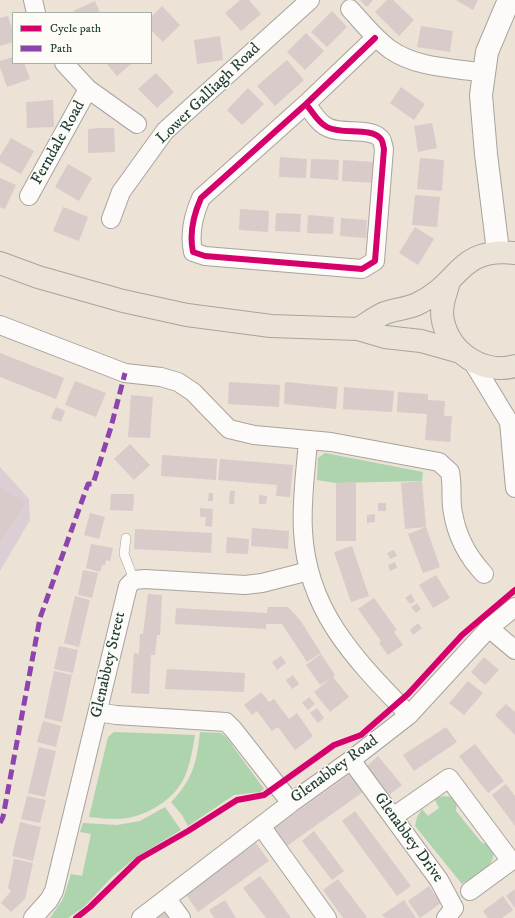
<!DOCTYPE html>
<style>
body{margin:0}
#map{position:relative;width:515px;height:918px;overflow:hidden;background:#ece2d6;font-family:"IM FELL DW Pica",serif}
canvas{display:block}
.legend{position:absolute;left:12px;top:12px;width:140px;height:52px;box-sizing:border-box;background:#fdfcf7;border:1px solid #a4b0a9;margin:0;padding:5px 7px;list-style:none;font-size:12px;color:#1f3d34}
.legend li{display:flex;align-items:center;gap:8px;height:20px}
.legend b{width:20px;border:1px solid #a4b0a9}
</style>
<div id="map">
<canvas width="515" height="918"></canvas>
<ul class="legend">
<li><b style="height:5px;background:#d6006c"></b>Cycle path</li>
<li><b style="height:5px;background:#8e44ad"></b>Path</li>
</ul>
</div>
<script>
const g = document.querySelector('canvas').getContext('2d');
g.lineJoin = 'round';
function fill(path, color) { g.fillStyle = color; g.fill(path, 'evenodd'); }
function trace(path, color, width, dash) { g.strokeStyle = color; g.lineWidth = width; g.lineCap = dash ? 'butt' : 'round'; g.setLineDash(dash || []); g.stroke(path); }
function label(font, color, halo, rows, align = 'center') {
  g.font = font + ' "IM FELL DW Pica",serif'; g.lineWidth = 3; g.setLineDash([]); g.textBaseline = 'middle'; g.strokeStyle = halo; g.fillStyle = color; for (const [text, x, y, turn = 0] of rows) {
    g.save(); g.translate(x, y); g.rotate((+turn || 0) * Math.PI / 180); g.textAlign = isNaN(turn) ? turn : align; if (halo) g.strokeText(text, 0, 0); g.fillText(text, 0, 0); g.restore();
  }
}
const industrial = new Path2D(`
 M0 467 29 499 30 520 0 571Z`);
const green = new Path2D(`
 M325 453 423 472 422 481 336 483 317 480 318 458Z
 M114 732 195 735C192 752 189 774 178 788 165 805 139 819 117 819 108 819 98 818 89 817L108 737Z
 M200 732 221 733 226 737 264 789 260 792 234 795 188 826 182 815 171 802C193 780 197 761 200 732Z
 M444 796 453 797 457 802 456 811 482 843 489 844 493 848C497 868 476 875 462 884L415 826 417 817 422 809 428 816 439 808 434 798Z
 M165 807 181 830 135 858 112 877 85 906 68 918H50L63 899 71 874 82 876 91 834 80 832 83 823 117 825 140 821Z`);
const building = new Path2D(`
 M240 0H249L261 14 241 31 225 13Z
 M360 0H373L367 7Z
 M387 0H393L414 20 399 36 375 12Z
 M456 0H478L473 10Z
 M95 1 100 13H74L73 11Z
 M162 6 180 25 163 42 151 30V17Z
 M332 11 347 27 327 47 311 32Z
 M8 16 13 31V42L0 46V18Z
 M421 26 453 31 450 52 417 47Z
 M306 33 324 51 305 70 287 52Z
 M220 36 223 60 197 64 194 40Z
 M13 57V63H24L30 79 7 87 0 67V61Z
 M287 60 304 80 275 106 257 86Z
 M106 63H132L117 76Z
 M156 73 174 92 157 108 138 89Z
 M401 87 425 104 414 120 390 103Z
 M248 88 264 104 242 125 227 110Z
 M53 100 54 127 27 128 26 102Z
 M432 123 437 148 418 152 414 126Z
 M101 128H114L115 152 88 153V129Z
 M11 138 34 151 21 174 0 162V156Z
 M280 157 307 159 306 178 279 177Z
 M420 158 444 160 442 191 417 189Z
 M311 159 339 160 338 180 310 178Z
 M343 160 375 162 374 183 342 181Z
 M68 164 92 178 79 201 55 187Z
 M0 178 16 185 5 209 0 207Z
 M415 195 440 197 437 227 412 225Z
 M63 207 88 217 79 241 53 231Z
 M240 209 269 211 268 232 239 230Z
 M276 213 301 214 300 232 275 231Z
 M308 215 334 217 333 234 307 233Z
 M341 218 367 220 366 238 340 236Z
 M415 227 434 239 418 265 399 253Z
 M0 353 64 378 56 399 0 377Z
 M75 381 106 393 96 417 65 405Z
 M229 382 280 385 279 407 228 404Z
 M285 382 338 387 336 409 284 404Z
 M344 387 394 391 392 412 343 409Z
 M398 392 428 394V400L445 401 444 416H452L450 442 425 440 427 414 397 412Z
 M131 395 153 397 150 438 128 437Z
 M56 407 65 411 61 422 51 418Z
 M130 444 150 465 134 480 114 459Z
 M162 455 217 459 216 480 161 476Z
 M220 459 293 465 290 497 276 496 277 485 218 480Z
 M422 481 426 527 440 567 423 573 408 534 426 527 405 529 401 483Z
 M356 482V541H336V483Z
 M0 487 25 502 0 543Z
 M230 491H235L234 504H229Z
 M209 493H213V501H208Z
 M111 494H134L133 511 110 510Z
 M259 495 267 496 266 504H259Z
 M378 503H386V511H378Z
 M200 508 213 509 212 527 205 526 206 517H200Z
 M90 513 105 517 99 539 84 535Z
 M375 514V522L367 523V515Z
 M252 528 289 531 288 549 251 546Z
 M135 529 212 533 211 553 134 549Z
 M227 537 249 539 248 554 226 553Z
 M91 544 113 548 110 561 106 560 105 565H102L100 572 86 568Z
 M352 546 369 596 351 602 334 552Z
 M394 550 397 556 390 559 387 553Z
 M395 562 397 568 390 571 388 565Z
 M83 570 98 573 92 598 78 595Z
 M436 575 450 598 433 608 419 585Z
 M148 594 162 595 160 635H157L155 655H151L149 694 131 693 134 653 139 654 140 634H143Z
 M411 594 415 601 410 604 405 598Z
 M75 596 90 600 79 647 64 643Z
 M374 598 397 630 394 632 403 645 388 655 379 643 381 641 358 609Z
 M417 603 421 609 416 613 411 607Z
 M268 607H288L300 620 321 653 307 662 282 624H266V629L175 624 176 608 267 613Z
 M418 623 422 628 413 635 410 630Z
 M59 646 78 650 73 673 54 669Z
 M321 654 335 675 333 677 349 697 330 712 314 692 330 679 320 685 306 665Z
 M281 656 286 663 277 670 272 662Z
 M484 657 499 670 485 685 471 672Z
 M167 669 245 673 244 692 165 689Z
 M54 671 72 675 62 722 44 718Z
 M293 675 299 684 292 689 286 680Z
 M468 681 483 693 464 715 449 703Z
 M261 692 269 702 274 699 289 719 297 713 313 736 295 750 278 727 272 731 257 711 252 715 244 705Z
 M309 697 315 704 308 710 302 703Z
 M506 704 515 712V735L495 715Z
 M317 708 324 718 318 723 310 713Z
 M43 721 61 726 56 747 37 742Z
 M446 727 457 742 414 771 403 755Z
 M475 744 504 781 488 793 459 756Z
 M39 747 56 751 45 797 28 793Z
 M378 756 402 785 389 795 366 767Z
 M350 774 363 792 287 846 274 828Z
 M506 784 515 796V826L492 795Z
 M27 796 46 800 40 823 21 819Z
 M355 811 411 886 397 896 342 821Z
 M20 822 41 827 33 861 12 856Z
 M314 831 344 871 332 880 302 841Z
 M256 843 269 861 198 912 185 893Z
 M14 859 33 863 25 899 11 912 1 903 11 891 8 888Z
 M260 876 274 894 291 918H266L243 888Z
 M338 879 367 917 365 918H343L323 890Z
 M429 886 441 903 420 918 408 901Z
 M515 889V908L506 896Z
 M503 896 513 910 502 918H488L483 911Z
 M225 900 236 918H214L209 910Z
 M404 900 416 918H385L382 915Z
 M164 910 170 918H154Z`);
const service = new Path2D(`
 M126 538 124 554 134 580`);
const minor = new Path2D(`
 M33 0 36 13
 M350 9C363 23 375 39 391 50 417 68 454 68 484 73
 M64 63 88 89 137 124
 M306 104C312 111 318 123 327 127 341 135 370 127 380 138 383 140 383 146 384 149L375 261 362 269 205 256 193 252C189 233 193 216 201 198L306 104 375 38
 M29 196 88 89
 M111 219 121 192 165 131 310 0
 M0 325 125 373 161 377 178 382 193 392 229 429 254 435 331 442 439 462 450 472C453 486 450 500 453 513 457 537 468 557 484 574
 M472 361 509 422 515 488
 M308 440C306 470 301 500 303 531 307 612 356 660 409 715
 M489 628 515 650
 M98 712 116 715 226 722 233 729 291 803
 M351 760 439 880 454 908 446 918
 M393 817 449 778 511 861 470 891
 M261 826 327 918
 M167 899 181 918
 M33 918 49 900 54 891 128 586 134 580 145 579 245 585 262 583 309 571
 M141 918 291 803 351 760 409 715 489 628 515 607`);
const tertiary = new Path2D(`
 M498 251 486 154 481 95 487 52 509 0`);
const trunk = new Path2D(`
 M0 263 38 277 123 301 187 315 271 326 358 329 385 337 421 341 460 352
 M449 282C445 295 440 308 443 321 450 353 483 375 515 366
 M358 329C367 324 375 317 385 313 395 309 407 309 417 304 461 284 457 247 515 253`);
const quiet = new Path2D(`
 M0 823 3 817 40 618 88 484H93L111 427 125 373`);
const cycleway = new Path2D(`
 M306 104C312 111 318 123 327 127 341 135 370 127 380 138 383 140 383 146 384 149L375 261 362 269 205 256 193 252C189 233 193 216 201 198L306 104 375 38
 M76 918 90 907 139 859 188 831 237 800 264 795 334 745 361 735 408 694 462 635 515 590`);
const streetNames = [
 ["Lower Galliagh Road",209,94,-44],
 ["Ferndale Road",59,143,-61],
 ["Glenabbey Street",109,665,-77],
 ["Glenabbey Road",335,770,-36],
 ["Glenabbey Drive",408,838,54]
];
fill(industrial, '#dbced4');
fill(green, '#add4ac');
fill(building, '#d8cbc9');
trace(service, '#a7a49d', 10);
trace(minor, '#a7a49d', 20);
trace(tertiary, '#a7a49d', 24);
trace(trunk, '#a7a49d', 24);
trace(service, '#fcfbf9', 9);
trace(minor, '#fcfbf9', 18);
trace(tertiary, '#fcfbf9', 22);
trace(trunk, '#ece3d8', 22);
trace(quiet, '#8e44ad', 5, [10, 5]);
trace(cycleway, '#d6006c', 6);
label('16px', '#1f3d34', '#fdfcf7', streetNames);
</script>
